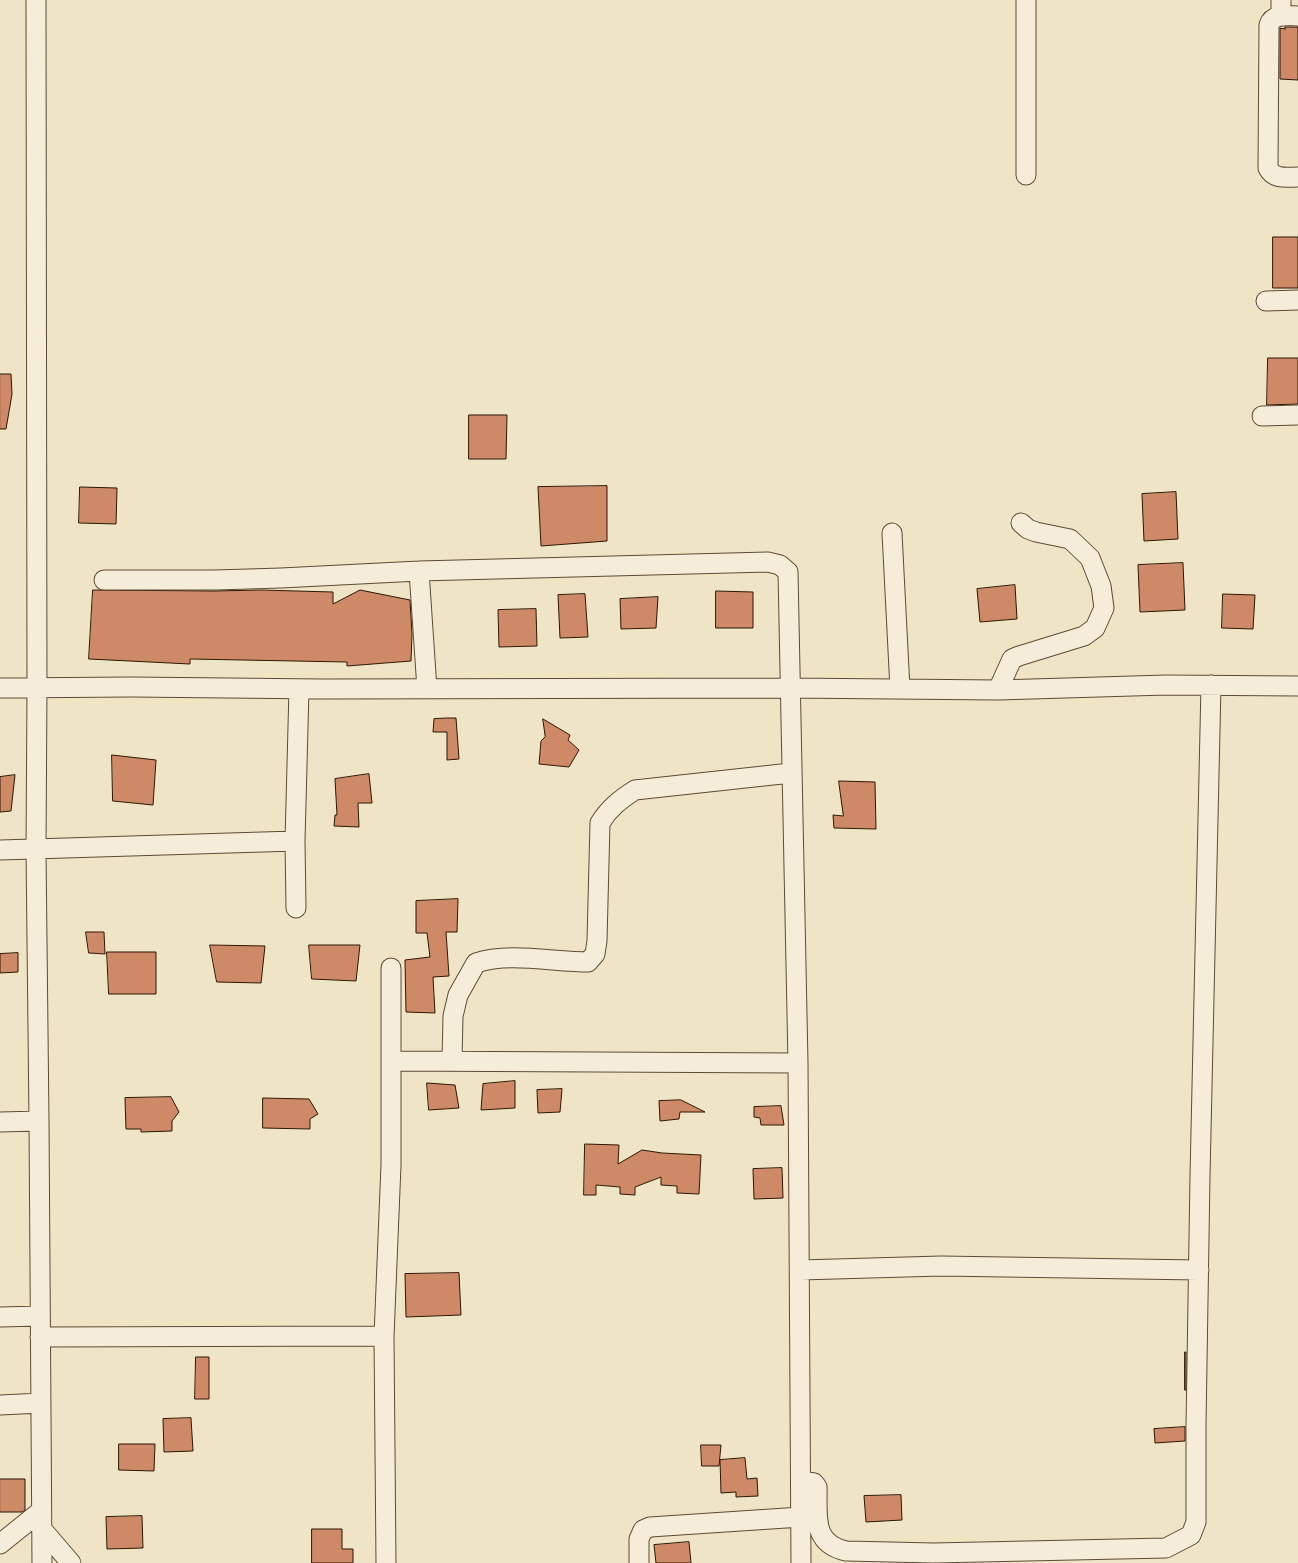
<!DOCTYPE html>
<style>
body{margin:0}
canvas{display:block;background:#f0e4c6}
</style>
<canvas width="1298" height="1563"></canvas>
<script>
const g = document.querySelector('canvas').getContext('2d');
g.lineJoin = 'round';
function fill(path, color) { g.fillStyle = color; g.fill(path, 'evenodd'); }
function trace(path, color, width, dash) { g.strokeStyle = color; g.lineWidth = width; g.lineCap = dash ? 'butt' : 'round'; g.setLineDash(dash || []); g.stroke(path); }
const building = new Path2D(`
 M1285 27H1298V80L1280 79V28L1285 29Z
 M1273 237H1298V288H1273Z
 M1268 358H1298V404L1267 405Z
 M0 374H11L12 394 6 429H0Z
 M469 415H507L506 459H469Z
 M607 486V541L541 546 538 487Z
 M80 487 117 488 116 524 79 523Z
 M1176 492 1178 539 1144 541 1142 494Z
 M1183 563 1185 610 1140 612 1138 565Z
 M1015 585 1017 619 980 622 977 589Z
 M93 590 215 591 260 590 333 592V604L360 590 410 600 412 634 411 661 347 666V662L190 659V664L89 659Z
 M716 591 753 592V628H716Z
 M585 594 588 637 560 638 558 595Z
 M1223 594 1255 595 1253 629 1222 628Z
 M658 597 656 628 621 629 620 599Z
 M536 609 537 646 499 647 498 610Z
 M447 718H456L459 759 447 760V732H433L434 719Z
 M543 719 570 735 568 740 579 750 569 767 539 764 541 741 545 737Z
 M112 755 156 760 153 805 113 801Z
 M369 774 372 803H358L359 827 334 826 335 815H337L335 779Z
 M15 775 11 811 0 812V777Z
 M839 781 875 782 876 829 834 828 833 815 843 816Z
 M458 899 457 932H446L449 976 433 977 435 1013 406 1012 405 960 430 957 427 933H416V901Z
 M86 932H104L105 954 89 953Z
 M210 945 265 946 261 983 217 982Z
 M309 945H360L356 981 312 979Z
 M107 952H156V994H109Z
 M18 953V972L0 973V954Z
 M515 1081V1108L481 1110 483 1084Z
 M427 1083 455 1085 459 1108 429 1110Z
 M562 1089 560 1112 538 1113 537 1090Z
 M171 1097 179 1112 172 1121V1131L141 1132V1129H126L125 1098Z
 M263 1098 309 1099 318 1114 310 1119V1129L263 1128Z
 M681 1100 705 1112H680L679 1119 660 1121 659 1101Z
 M781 1106 784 1125H761L760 1118 754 1117V1107Z
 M585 1144 619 1145 618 1164 642 1150 662 1153 701 1155 699 1194 677 1193V1186L661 1185V1177L635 1187V1195L620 1194V1187L596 1185V1195H584Z
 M782 1168 783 1198 754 1199 753 1169Z
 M459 1273 461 1315 406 1317 405 1274Z
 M1185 1352H1186V1390H1185Z
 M196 1357H209V1399H195Z
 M191 1418 193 1451 164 1452 163 1419Z
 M1185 1427V1441L1155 1443 1154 1429Z
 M119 1444H155L154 1471 119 1470Z
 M701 1445H721L719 1466H702Z
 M745 1458 747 1479 757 1478 758 1496 736 1497V1492L721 1493 720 1460Z
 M0 1479H25V1510L22 1512H0Z
 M901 1495 902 1520 866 1522 864 1496Z
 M142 1516 143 1548 107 1549 106 1517Z
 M312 1529H342V1549H353V1563H312Z
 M689 1542 691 1563H656L654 1545Z`);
const minor = new Path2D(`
 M36 0 37 688 36 850 39 1121 42 1563
 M1281 0V16
 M1298 16C1287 16 1273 13 1269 25L1268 168C1274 180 1287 177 1298 177
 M1026 175V0
 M1266 301 1298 300
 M1262 416 1298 415
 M892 533 900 689
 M419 571 427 689
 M104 580H215L281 578 419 571 768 562 780 565 788 572 798 1063 801 1563
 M0 688 132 687 323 689 790 688 998 690 1166 685 1298 686
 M998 690 1012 659 1019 656 1084 636 1095 628 1104 608 1101 586 1090 558 1070 539 1036 532 1028 529 1021 523
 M0 850 295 841
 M296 908 295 841 299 689
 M391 1061 798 1063
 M452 1061 453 1016 458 995 476 963C508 952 553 962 588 962L595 954 597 941 600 823C609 808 621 799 635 790L791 773
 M0 1122 39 1121
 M800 1270 941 1266 1199 1270
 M0 1317 40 1316
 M40 1337 384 1336
 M0 1405 41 1403
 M801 1481 814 1483 817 1487C818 1515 811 1543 846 1551L934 1553 1166 1548 1191 1535 1196 1522V1426L1200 1176 1211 685
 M41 1528 71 1563
 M0 1544 41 1511
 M386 1563 384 1336 391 1165V968
 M639 1563V1539L643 1530 650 1527 801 1517`);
fill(building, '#ce8a66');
trace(building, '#2d1604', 1);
trace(minor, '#5e4a34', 21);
trace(minor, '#f5edda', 19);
</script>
